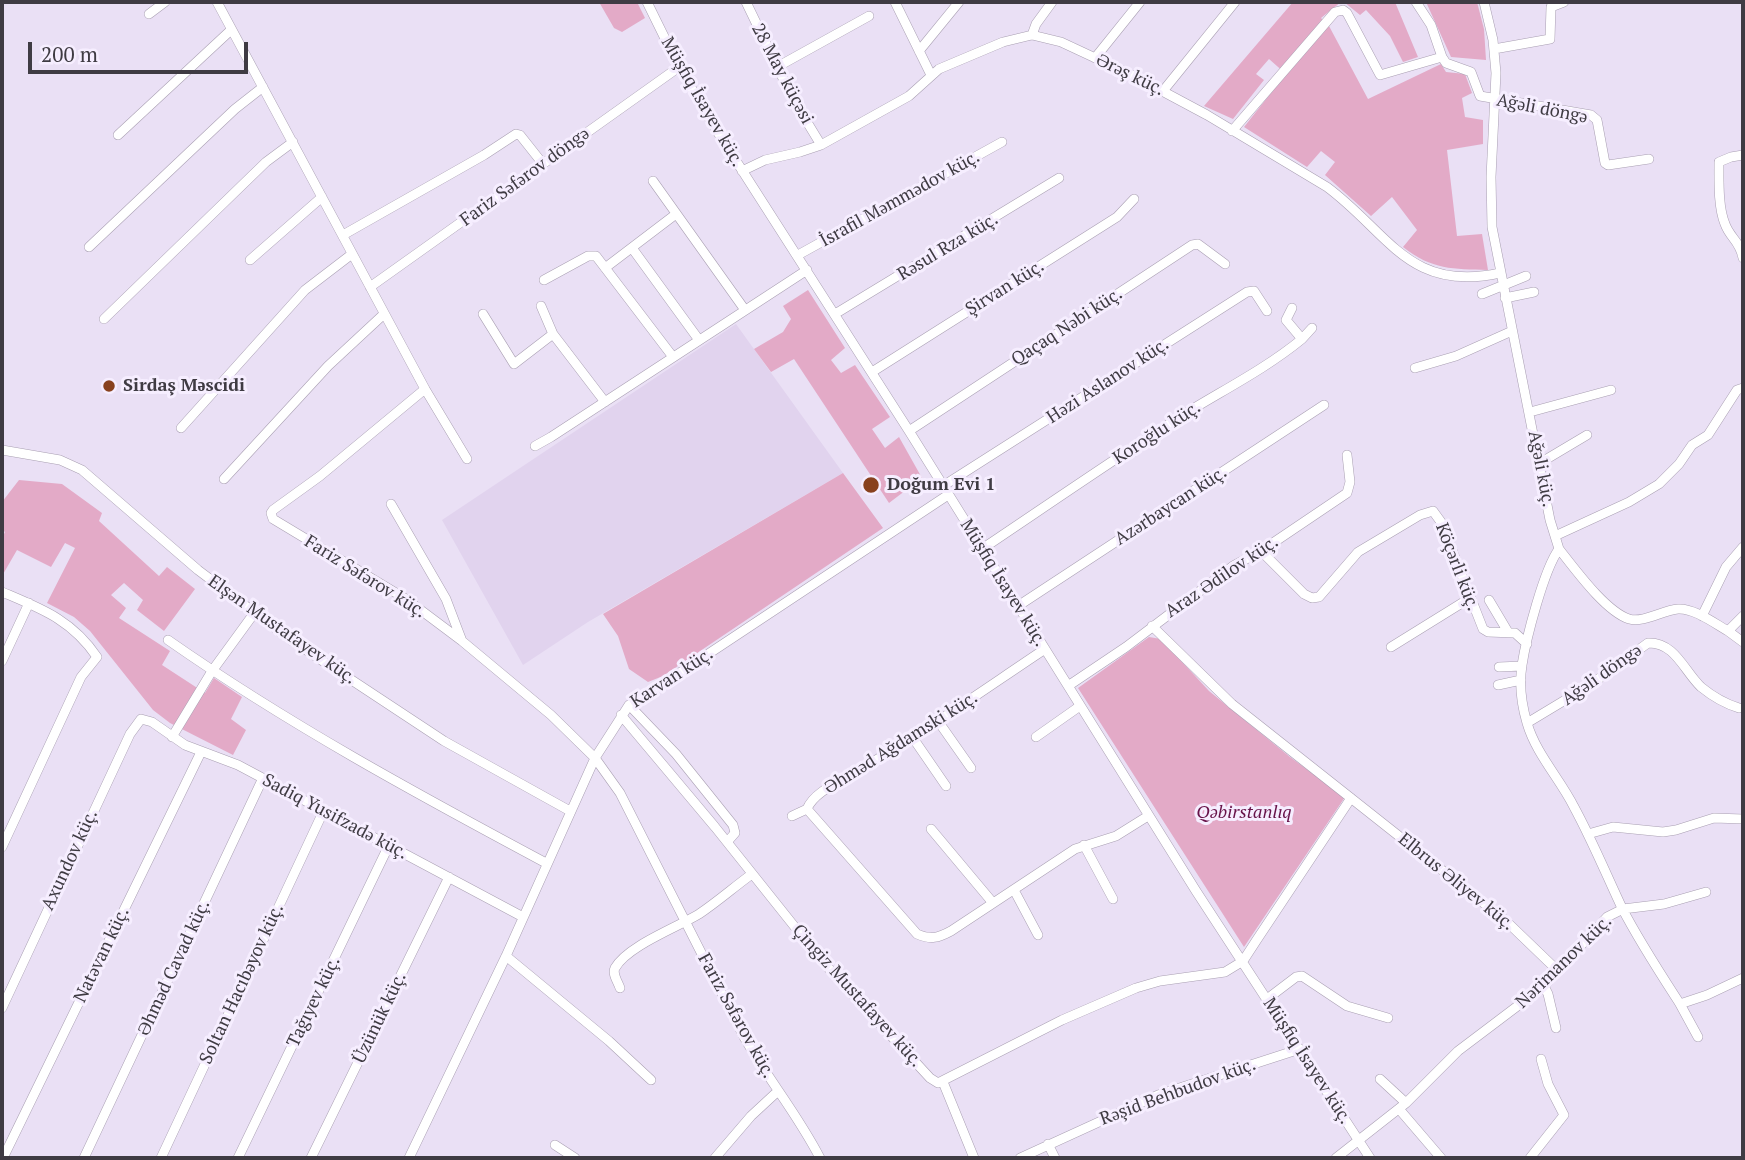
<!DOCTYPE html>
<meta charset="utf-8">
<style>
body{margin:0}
#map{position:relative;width:1745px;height:1160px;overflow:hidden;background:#eae0f5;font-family:"PT Serif",serif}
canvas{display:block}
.frame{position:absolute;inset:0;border:4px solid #3f3b43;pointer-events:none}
.scale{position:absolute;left:28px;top:42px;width:220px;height:32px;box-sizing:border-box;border:4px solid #3f3b43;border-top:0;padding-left:9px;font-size:21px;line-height:24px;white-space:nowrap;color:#3f3b43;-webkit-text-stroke:5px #f6eeff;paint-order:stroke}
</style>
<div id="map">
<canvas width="1745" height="1160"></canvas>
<div class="frame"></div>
<div class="scale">200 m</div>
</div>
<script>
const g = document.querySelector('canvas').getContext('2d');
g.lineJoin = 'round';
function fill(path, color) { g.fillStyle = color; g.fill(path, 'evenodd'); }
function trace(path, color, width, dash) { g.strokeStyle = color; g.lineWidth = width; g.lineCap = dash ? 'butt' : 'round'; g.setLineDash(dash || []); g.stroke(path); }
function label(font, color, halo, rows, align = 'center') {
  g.font = font + ' "PT Serif",serif'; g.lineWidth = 6; g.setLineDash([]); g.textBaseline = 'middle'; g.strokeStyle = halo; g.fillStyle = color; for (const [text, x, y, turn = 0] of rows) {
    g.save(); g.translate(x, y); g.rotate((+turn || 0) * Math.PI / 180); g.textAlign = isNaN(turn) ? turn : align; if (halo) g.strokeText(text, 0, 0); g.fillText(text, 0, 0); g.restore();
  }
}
const built = new Path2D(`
 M736 324 843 473 588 622 523 665 442 520Z`);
const green = new Path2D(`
 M599 2H637L645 18 622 32 614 28Z
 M1293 2H1341L1321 18 1329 26 1368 99 1441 64 1446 72 1465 74 1472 93 1462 98 1465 117 1483 120V144L1447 150 1457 236 1482 234 1488 270C1453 269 1432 270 1403 247L1417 230 1392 197 1371 216 1325 175 1335 162 1321 151 1307 167 1244 127 1286 74 1269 59 1256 74 1264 80 1233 119 1204 106Z
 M1344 2H1395L1418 57 1403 62 1390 36 1366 10 1360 15Z
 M1426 2H1477L1484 29 1486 60 1451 57Z
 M808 290 845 348 831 360 841 373 855 365 890 417 872 429 885 448 899 437 922 478 889 503 794 359 771 372 754 349 783 332 791 319 783 306Z
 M843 473 883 528 663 676 648 682 629 669 618 636 603 614Z
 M19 480 62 484 102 513 99 521 159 576 167 567 195 589 164 631 137 610 143 600 124 583 111 595 126 608 119 618 170 651 162 665 205 693 214 678 242 697 231 719 246 730 233 755 170 723 153 710 90 631 74 617 47 603 75 548 65 543 51 567 17 550 2 576V538L5 532 2 530V502Z
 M1149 637 1161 639 1209 691 1290 757 1345 797 1244 947 1078 688Z`);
const minor = new Path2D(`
 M217 2 425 389 320 476 273 510 271 513 273 519 406 599 462 641 551 715 595 758 620 793 744 1037C768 1079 798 1115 820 1158
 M647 2 679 67 715 128 909 431 1196 891 1370 1158
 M746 2 793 99 821 145
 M895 2 931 75
 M1416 2 1431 25 1442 57 1446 63 1471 72 1480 96 1591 115 1597 120 1605 163 1608 165 1649 159
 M1484 2 1493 40 1496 73 1491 177 1492 227 1550 520 1559 549C1544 569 1526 639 1522 665 1519 684 1522 706 1527 723 1536 754 1560 779 1574 807 1592 840 1606 874 1622 908 1639 941 1660 973 1680 1004L1707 995 1743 978
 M149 14 165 2
 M1032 35 1036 24 1052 2
 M1494 49 1550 39 1551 7 1564 2
 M919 51 959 2
 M1095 58 1140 2
 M777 67 869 16
 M1163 91 1235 2
 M1232 131 1335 12 1343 10 1347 13 1380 75 1442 57
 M118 135 231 30
 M1743 155 1731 157 1719 162C1719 181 1718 207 1725 224 1730 238 1740 241 1743 258
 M742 171 765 160 800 152 821 145 909 96 939 69 1003 42 1032 35 1061 42 1136 77 1207 115 1327 187C1389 233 1409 293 1500 273
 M653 181 745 310
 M343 235 484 155 516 134 520 135 543 164
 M89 247 235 109 263 87
 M632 248 699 340
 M798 255 1002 142
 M250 260 322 197
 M605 268 676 214
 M544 280 588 256H596L673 357
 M370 287 679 67
 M1482 294 1526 276
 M1505 298 1534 292
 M541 306 553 334
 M483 314 514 364 553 334 605 402
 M835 314 1059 178
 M104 319 266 162 293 142
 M1302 339 1312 328
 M1415 368 1456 356 1512 331
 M872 372 1117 217 1134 199
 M425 389 467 459
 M1530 412 1611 390
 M181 428 305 290 352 254
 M909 431 1192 245 1198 244 1225 264
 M535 446 551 437 807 270
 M2 450 60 460 82 470 198 570 291 640 444 741 570 811
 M1540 463 1587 435
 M224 479 328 366 384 314
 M943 486 1247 292 1254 291 1267 311
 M391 504 446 599 462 641
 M1555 536 1629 502 1659 484 1679 464 1692 445 1708 435 1737 390 1743 388
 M982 549C1046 506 1110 462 1175 420 1217 393 1263 371 1302 339L1286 320 1292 308
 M1559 549C1575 569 1605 611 1629 619 1644 623 1663 610 1678 609 1694 608 1714 623 1728 631L1743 616
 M1261 551 1304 594 1312 598 1319 597 1358 552 1420 515 1433 511 1441 522 1483 629 1488 632 1515 633 1527 644
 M2 592C42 609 72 620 97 657L81 677 2 847
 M1489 600 1508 632
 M1018 606 1324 405
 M1702 616 1726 567 1743 547
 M1152 626 1232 704 1505 920 1557 970
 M1728 631 1743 642
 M168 640C288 724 417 794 546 863
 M1391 647 1470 598
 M1045 649C982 691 920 735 854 773 839 782 814 792 807 809L917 934C931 940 938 938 951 931L1075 849 1116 836 1148 816
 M2 661 29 603
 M1499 667 1522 666
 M1498 685 1521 680
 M1068 686 1126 647 1233 566 1261 551 1347 493 1350 482 1347 455
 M629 705 676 754 733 825 735 833 727 842
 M621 715 715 827 822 961 930 1078 938 1083 1062 1020 1136 988 1160 981 1225 972 1243 961 1256 941 1351 798
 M938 721 971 768
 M1527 723 1590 685 1648 643C1675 642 1684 671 1701 687 1712 696 1726 704 1739 708
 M172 737 212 671 255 612
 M1036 737 1080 706
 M913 738 946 786
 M792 816 807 809
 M931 829 993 903
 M1588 834 1613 827 1663 832 1676 830 1714 818 1743 819
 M1084 845 1113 899
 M1014 890 1038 935
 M506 956 609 1041 651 1080
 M1544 986 1548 994 1556 1028
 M620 988C618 982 612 974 615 968 627 946 678 927 699 914 717 902 734 887 752 874
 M1267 999 1296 977 1302 976 1347 1006 1388 1018
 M1680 1004 1698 1037
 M2 1008 130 734 141 719 152 722 185 745 238 765 523 917
 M1380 1079 1406 1103
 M943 1082 974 1158
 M1399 1109 1441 1158
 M1048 1144 1055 1158
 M555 1145 575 1158
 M3 1158 201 752
 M84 1158 263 778
 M161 1158 324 810
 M238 1158 389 845
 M311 1158 449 877
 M409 1158 506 956 595 758 629 705 669 680 948 495
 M715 1158 751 1116 778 1091
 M1020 1158 1158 1095 1300 1049
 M1336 1158 1406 1103 1458 1051 1544 986 1607 917 1623 909 1664 904 1706 892
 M1530 1158 1564 1115 1548 1084 1541 1059`);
const markers = [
 [109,386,7,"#88411e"],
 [871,485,9,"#88411e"]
];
const streetNames = [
 ["28 May küçəsi",782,74,62],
 ["Ərəş küç.",1130,75,26],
 ["Müşfiq İsayev küç.",702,102,60],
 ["Ağəli döngə",1542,109,11],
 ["Fariz Səfərov döngə",525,177,-36],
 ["İsrafil Məmmədov küç.",900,199,-29],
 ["Rəsul Rza küç.",948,247,-31],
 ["Şirvan küç.",1005,288,-32],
 ["Qaçaq Nəbi küç.",1067,327,-33],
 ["Həzi Aslanov küç.",1108,381,-33],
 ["Koroğlu küç.",1157,433,-33],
 ["Ağəli küç.",1541,469,79],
 ["Azərbaycan küç.",1171,506,-33],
 ["Köçərli küç.",1457,567,69],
 ["Fariz Səfərov küç.",365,577,32],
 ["Araz Ədilov küç.",1222,577,-34],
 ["Müşfiq İsayev küç.",1003,583,58],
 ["Elşən Mustafayev küç.",282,630,35],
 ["Ağəli döngə",1602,675,-35],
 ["Karvan küç.",672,678,-33],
 ["Əhməd Ağdamski küç.",901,743,-32],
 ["Sadiq Yusifzadə küç.",335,817,28],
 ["Axundov küç.",70,860,-65],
 ["Elbrus Əliyev küç.",1456,882,39],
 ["Natəvan küç.",102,955,-64],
 ["Nərimanov küç.",1564,962,-44],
 ["Əhməd Cavad küç.",174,968,-65],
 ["Soltan Hacıbəyov küç.",242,984,-65],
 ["Çingiz Mustafayev küç.",857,996,48],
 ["Tağıyev küç.",314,1002,-64],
 ["Fariz Səfərov küç.",736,1016,61],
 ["Üzünük küç.",380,1018,-64],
 ["Müşfiq İsayev küç.",1307,1061,57],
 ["Rəşid Behbudov küç.",1178,1092,-20]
];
const poiNames = [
 ["Sirdaş Məscidi",123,386],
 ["Doğum Evi 1",887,485]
];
const parkNames = [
 ["Qəbirstanlıq",1244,813]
];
fill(built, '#e1d3ee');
fill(green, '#e3aac7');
trace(minor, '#a99fb2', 10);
trace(minor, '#fff', 9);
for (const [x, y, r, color] of markers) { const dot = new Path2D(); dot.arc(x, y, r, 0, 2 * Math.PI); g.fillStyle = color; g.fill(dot); trace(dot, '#f6eeff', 2.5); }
label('18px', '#3f3b43', '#f6eeff', streetNames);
label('bold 18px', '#3f3b43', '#f6eeff', poiNames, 'left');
label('italic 18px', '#671249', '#f6eeff', parkNames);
</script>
